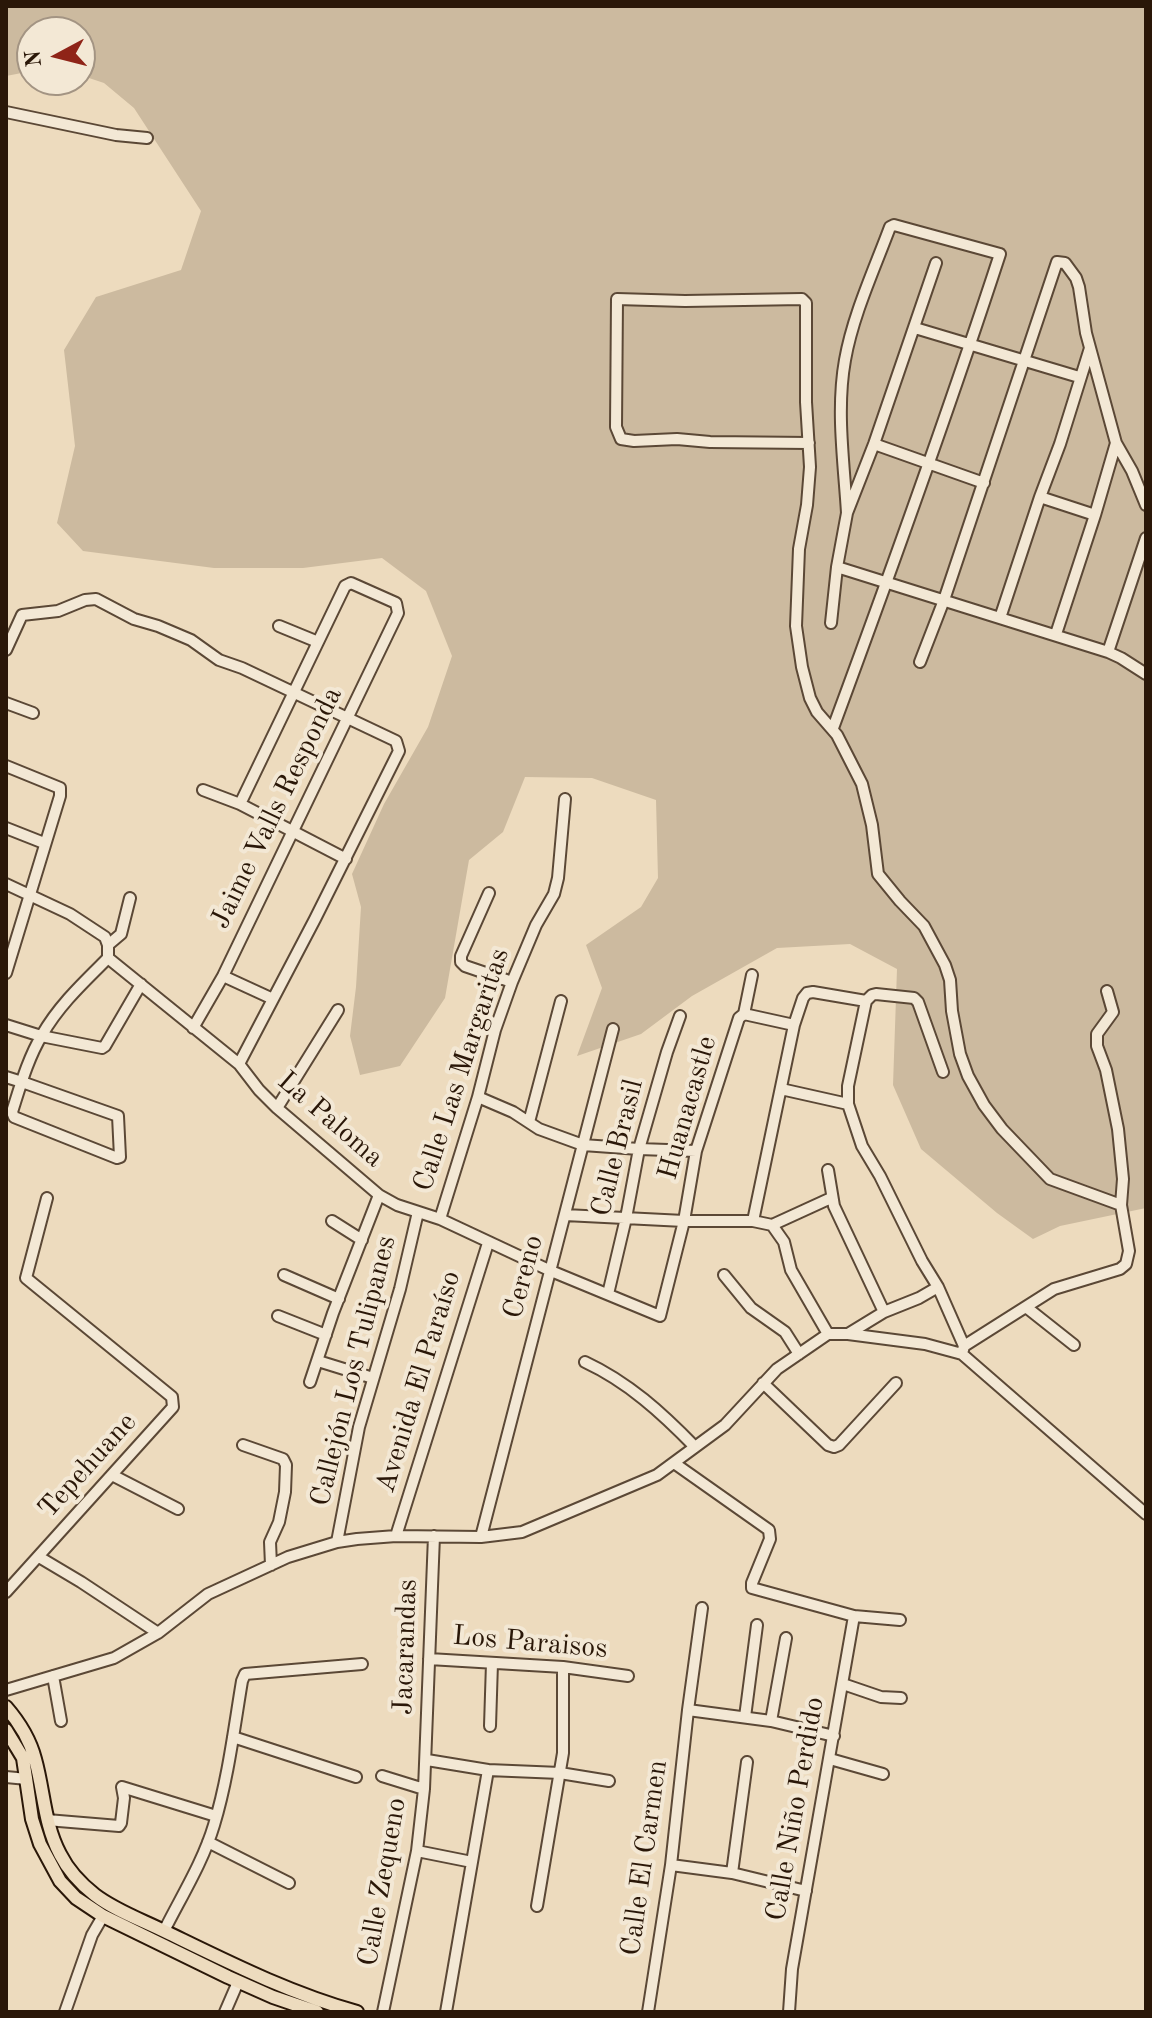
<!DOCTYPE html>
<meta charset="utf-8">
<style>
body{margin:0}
#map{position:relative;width:1152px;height:2018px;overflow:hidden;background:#eddbbe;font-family:"Old Standard TT",serif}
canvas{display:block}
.frame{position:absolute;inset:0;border:8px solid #2a1708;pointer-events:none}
.north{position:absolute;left:16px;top:16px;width:80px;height:80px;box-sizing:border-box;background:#f3e8d5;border:2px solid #a39483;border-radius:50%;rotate:263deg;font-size:22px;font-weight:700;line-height:32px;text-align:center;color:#2a1708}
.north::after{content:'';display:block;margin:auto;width:28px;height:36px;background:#8f2418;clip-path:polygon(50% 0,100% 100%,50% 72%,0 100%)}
</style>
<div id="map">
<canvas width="1152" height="2018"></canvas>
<div class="frame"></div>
<div class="north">N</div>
</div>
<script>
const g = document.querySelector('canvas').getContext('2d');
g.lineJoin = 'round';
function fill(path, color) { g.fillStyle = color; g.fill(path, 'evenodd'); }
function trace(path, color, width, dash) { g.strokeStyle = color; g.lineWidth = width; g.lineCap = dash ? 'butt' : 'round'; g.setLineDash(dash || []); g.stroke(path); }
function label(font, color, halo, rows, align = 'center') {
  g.font = font + ' "Old Standard TT",serif'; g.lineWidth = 8; g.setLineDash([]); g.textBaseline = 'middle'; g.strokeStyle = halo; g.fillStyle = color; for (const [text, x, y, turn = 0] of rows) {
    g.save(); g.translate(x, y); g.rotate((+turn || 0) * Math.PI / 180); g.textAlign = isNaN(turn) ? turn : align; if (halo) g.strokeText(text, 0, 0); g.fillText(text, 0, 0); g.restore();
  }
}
const green = new Path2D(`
 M6 6H1146V1208L1060 1226 1033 1239 997 1213 921 1149 893 1085 897 969 850 944 777 948 692 996 641 1034 577 1056 602 988 586 945 641 907 658 878 656 800 592 778 525 777 503 832 469 860 445 998 400 1066 360 1075 350 1036 356 987 361 907 352 874 384 804 428 727 452 656 426 591 382 558 303 568H214L83 551 57 523 75 446 64 350 96 297 181 270 201 211 134 108 104 83 80 75V32H32V71L6 76Z`);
const minor = new Path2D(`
 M6 112 116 135 147 138
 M915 328 1079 377
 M809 443 710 442 677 439 634 441 621 439 616 427 617 299 685 301 802 299 806 303V402L810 467 807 505 799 549 796 626 802 667 810 698 817 712 837 735 862 784 872 825 878 874 900 901 924 926 945 965 950 980 952 1011 960 1054 968 1076 984 1105 1002 1129 1050 1179 1121 1205
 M874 444 984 483
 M1040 497 1095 515
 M837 567 1108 652 1121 658 1146 674
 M1000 618 1040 497 1060 444 1090 348
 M831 623 837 567 847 513 874 444 936 263
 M279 626 318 642
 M1056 634 1095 515 1116 443
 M6 650 22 615 58 611 85 600 96 599 134 619 158 626 191 640 219 660 242 668 396 741 399 751 315 919 239 1064
 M1108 652 1146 538
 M920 662 944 600 1057 262 1065 263 1076 278 1079 287 1086 333 1116 443 1132 471 1146 505
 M6 703 33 713
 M833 728C891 571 948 413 1000 254L894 225 890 227C874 270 853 315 845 360 836 410 844 463 847 513
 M6 766 60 788V796L6 973
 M203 790 240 804 346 859
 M6 828 44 843
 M6 884 70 914 105 937 108 945V958
 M489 893 461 956V962L465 966 512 982
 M108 945 121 934 130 898
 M108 958 239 1064 259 1090 277 1108 379 1195 397 1205 440 1219 551 1271 660 1316 684 1221 696 1151 739 1018 744 1014
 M223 976 273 999
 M744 1014 794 1025
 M744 1014 752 975
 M6 1025 41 1036 102 1048 105 1046 141 984
 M193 1028 223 976 398 613 396 603 351 583 345 586 240 804
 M943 1072 918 1002 914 998 876 994 872 995 866 1001 848 1086V1104L862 1146 880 1176 922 1261 938 1287 964 1346
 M6 1077 22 1082 118 1116 120 1157 117 1158 14 1117 12 1112C20 1087 28 1058 42 1035 59 1005 84 982 108 958
 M781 1089 848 1104
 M478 1097 513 1112 539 1129 583 1145 639 1149 696 1151
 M277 1108 338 1010
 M529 1122 561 1001
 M828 1170 834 1206 884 1312
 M565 1215 684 1221H753L772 1225 784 1242 791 1270 828 1334
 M440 1219 478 1097 495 1030 512 982 536 925 554 894 558 878 565 799
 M332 1221 362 1240
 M753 1221 794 1025 803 998 807 993 813 992 866 1001
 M772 1225 831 1198
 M284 1275 339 1299
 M724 1275 751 1308 785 1332 799 1354
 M608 1294 626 1218 639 1149 667 1052 680 1016
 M1026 1307 1074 1345
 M278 1316 326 1335
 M848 1334 884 1312 919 1298 938 1287
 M963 1350 964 1346 1054 1289 1120 1269 1126 1264 1129 1251 1121 1205 1123 1179 1118 1129 1106 1070 1097 1046V1034L1113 1012 1107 991
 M318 1361 373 1378
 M585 1362C628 1382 662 1413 695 1447
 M310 1382 333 1313 379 1195
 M763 1383 828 1445 834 1447 839 1445 896 1383
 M243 1445 283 1459 286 1465 285 1492 279 1522 270 1542 271 1565
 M674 1463 769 1530 770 1539 752 1583V1588L854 1616 900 1620
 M112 1475 178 1509
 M396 1536 488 1243
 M481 1537 613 1029
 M337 1542 359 1427 400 1289 418 1212
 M39 1557 81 1582 158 1633
 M6 1592 173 1407 172 1397 26 1278 47 1198
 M429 1659 563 1667 628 1676
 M53 1676 61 1721
 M843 1684 881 1697 901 1698
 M6 1690 114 1658 158 1633 208 1594 288 1557 337 1542 357 1539 396 1536 481 1537 522 1532 657 1475 725 1425 777 1369 828 1334H848L925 1344 962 1354 1146 1514
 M688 1710 771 1721 834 1736
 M745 1717 757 1625
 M771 1721 786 1638
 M490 1726 492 1663
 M233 1737 356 1777
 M830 1759 883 1774
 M427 1760 488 1770 560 1773 609 1781
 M382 1776 424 1789
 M6 1777 27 1779
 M47 1820 119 1826 121 1823 124 1798 122 1787 216 1816
 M208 1842 289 1883
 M417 1851 472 1862
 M671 1865 732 1873 806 1891
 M732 1873 747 1762
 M537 1906 563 1753V1667
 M164 1931C181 1897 203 1862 214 1825 228 1779 234 1729 242 1681L245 1674 362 1664
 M65 2012 92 1935 103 1916
 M225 2012 238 1982
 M383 2012 417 1851 424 1789 434 1536
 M446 2012 488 1770
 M648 2012 671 1865 688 1710 702 1608
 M789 2012 792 1969 854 1616`);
const major = new Path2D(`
 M6 1707C19 1722 30 1740 35 1759 44 1791 44 1824 60 1854 68 1870 81 1884 95 1895 116 1911 142 1920 166 1932 228 1962 289 1993 357 2012
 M6 1730 23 1758 32 1819 40 1844 60 1881 76 1898 103 1916 228 1977 273 1997 317 2012`);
const streetNames = [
 ["Jaime Valls Responda",277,808,-64],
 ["Calle Las Margaritas",462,1070,-72],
 ["Huanacastle",688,1108,-74],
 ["La Paloma",330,1120,41],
 ["Calle Brasil",618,1148,-76],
 ["Cereno",524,1277,-75],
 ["Callejón Los Tulipanes",354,1371,-76],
 ["Avenida El Paraíso",419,1382,-73],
 ["Tepehuane",88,1466,-48],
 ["Los Paraisos",530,1643,5],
 ["Jacarandas",406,1647,-88],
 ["Calle Niño Perdido",796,1809,-80],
 ["Calle El Carmen",645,1858,-82],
 ["Calle Zequeno",383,1882,-80]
];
fill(green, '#ccba9f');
trace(minor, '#5b4836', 14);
trace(major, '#2a1708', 16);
trace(minor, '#f3e8d5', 10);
trace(major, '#eddbbe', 12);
label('28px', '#2a1708', '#f3e8d5', streetNames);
</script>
